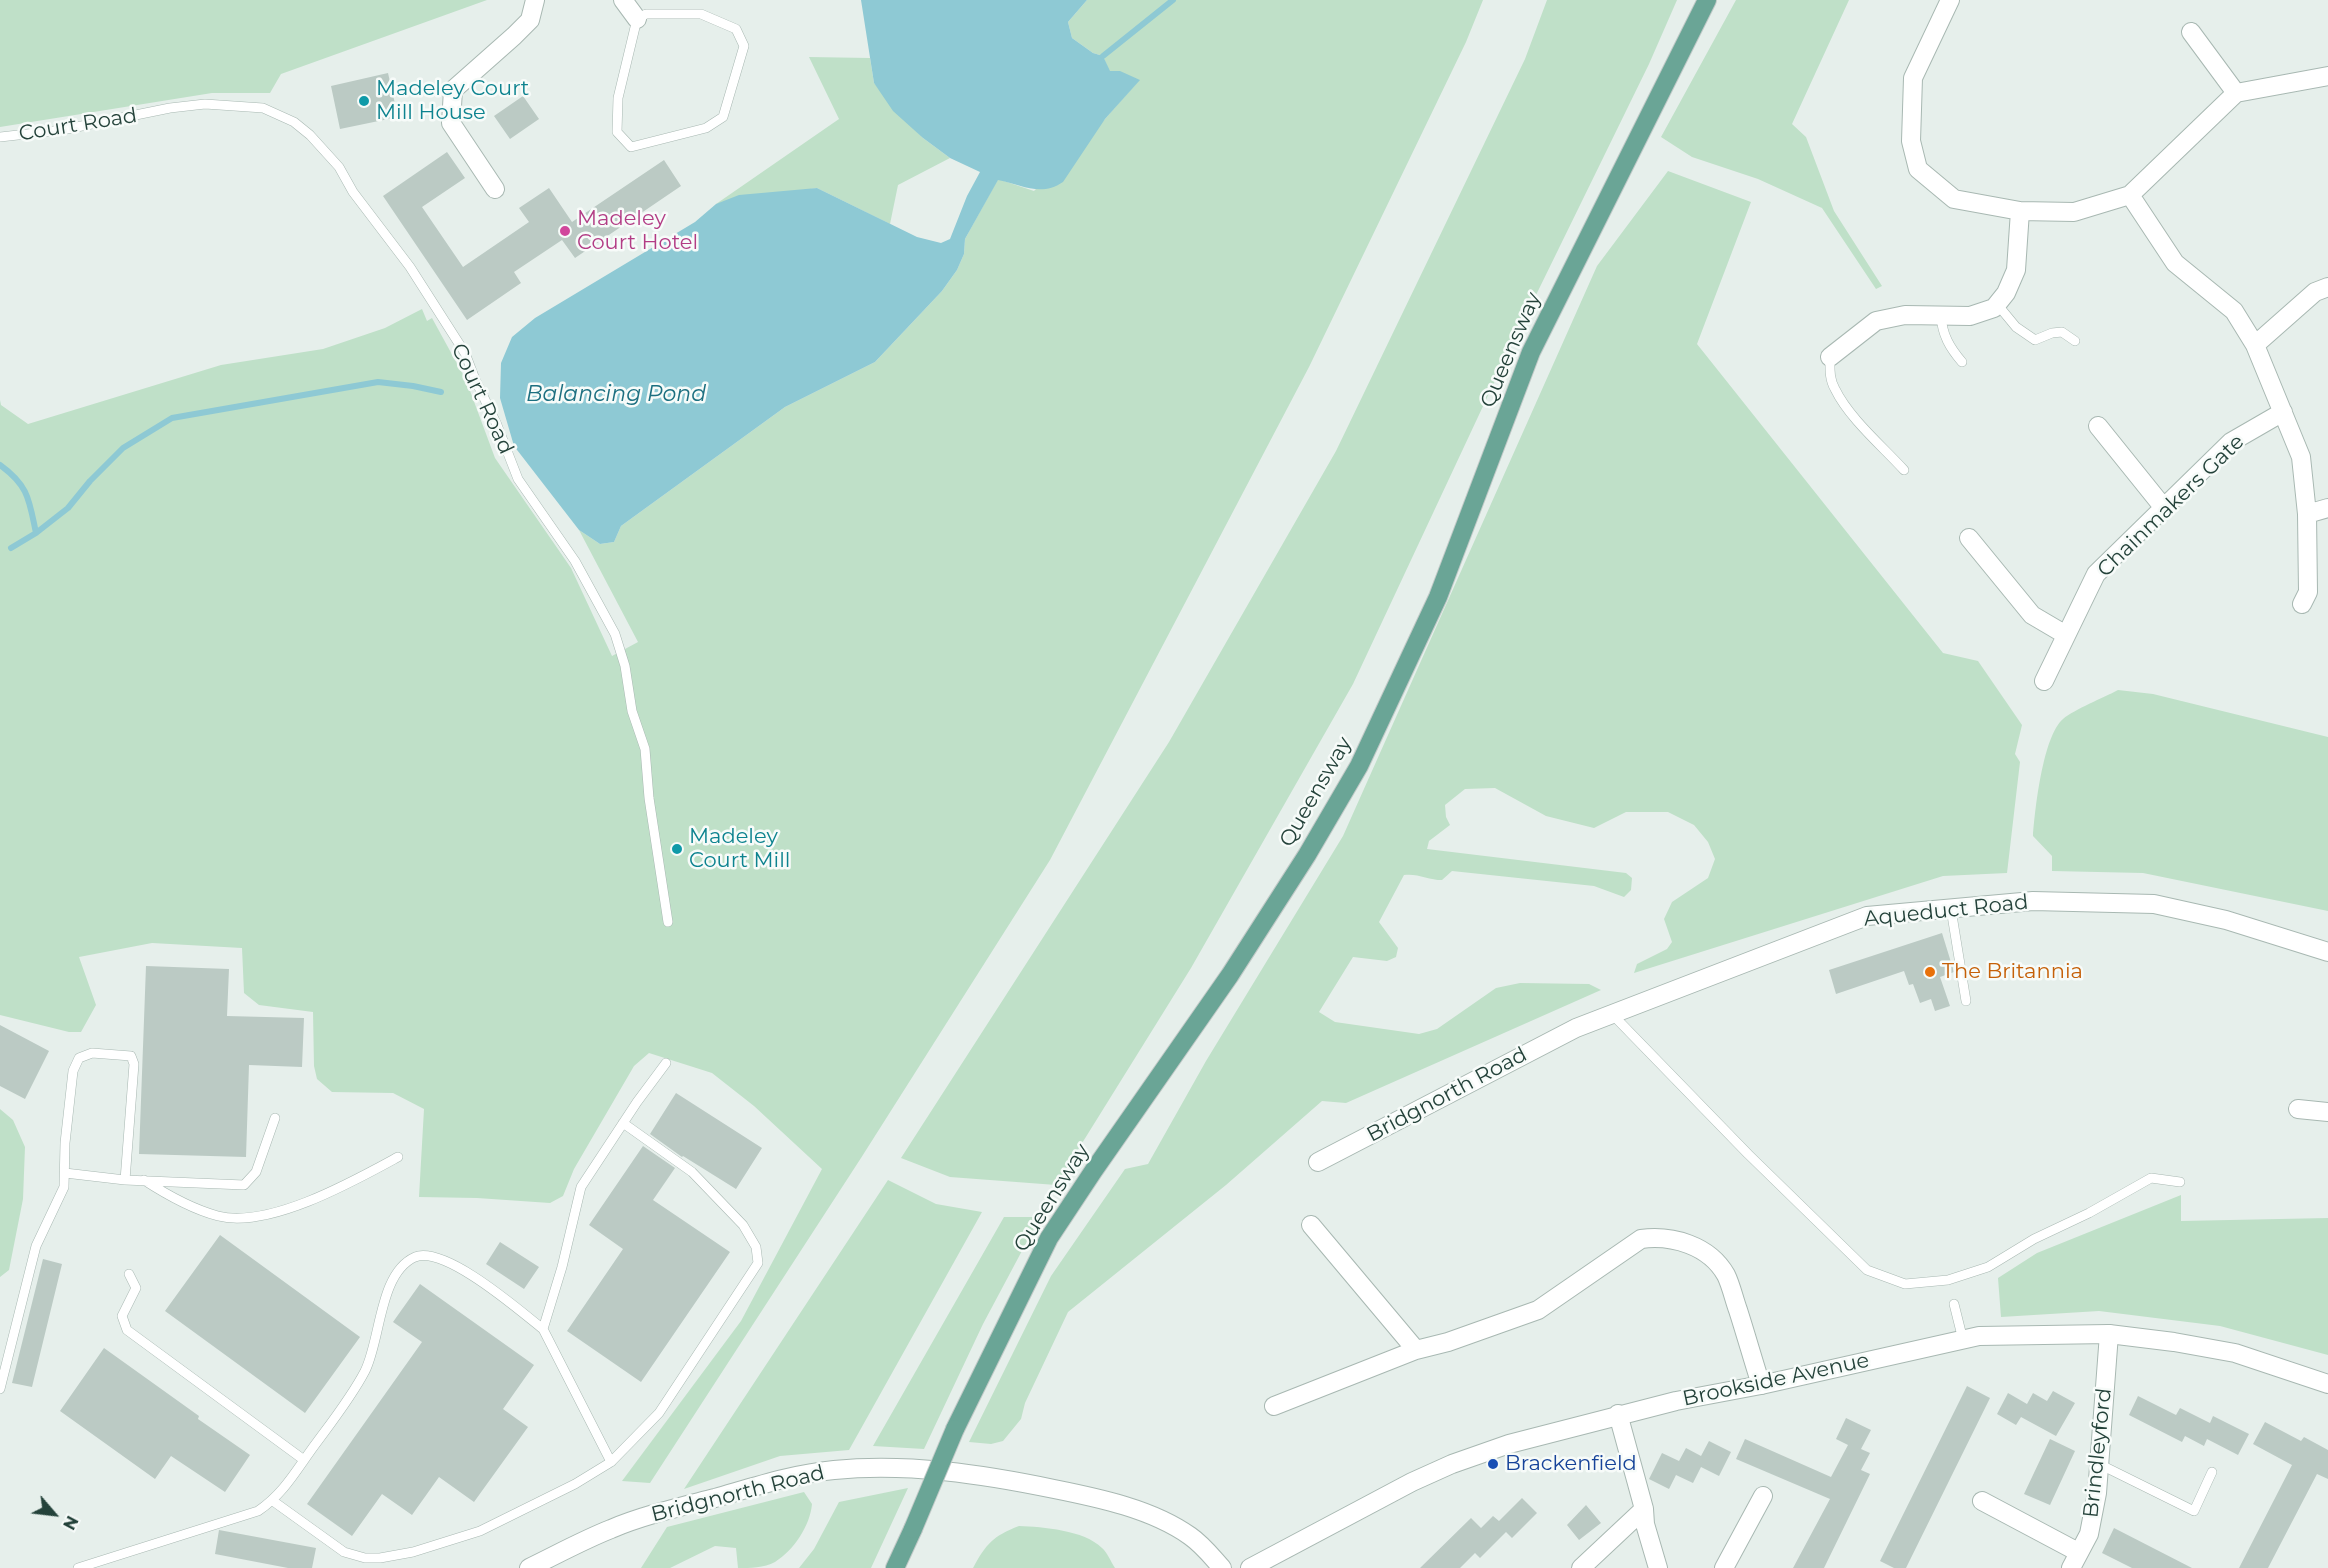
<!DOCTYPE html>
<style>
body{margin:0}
#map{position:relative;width:2328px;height:1568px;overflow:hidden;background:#e6efeb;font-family:Montserrat,sans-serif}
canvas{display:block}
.north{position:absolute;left:24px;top:1484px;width:60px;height:60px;-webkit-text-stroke:4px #f7fbf9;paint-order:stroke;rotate:118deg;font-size:16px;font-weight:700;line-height:24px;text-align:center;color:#24423a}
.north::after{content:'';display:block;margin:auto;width:21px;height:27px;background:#24423a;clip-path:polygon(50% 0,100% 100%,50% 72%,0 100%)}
</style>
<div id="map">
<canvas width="2328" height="1568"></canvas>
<div class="north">N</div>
</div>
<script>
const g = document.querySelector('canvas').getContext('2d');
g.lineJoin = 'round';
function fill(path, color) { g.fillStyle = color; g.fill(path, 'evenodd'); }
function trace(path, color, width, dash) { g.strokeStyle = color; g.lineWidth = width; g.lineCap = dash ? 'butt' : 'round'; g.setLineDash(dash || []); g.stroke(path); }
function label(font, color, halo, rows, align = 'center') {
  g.font = font + ' Montserrat,sans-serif'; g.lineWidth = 5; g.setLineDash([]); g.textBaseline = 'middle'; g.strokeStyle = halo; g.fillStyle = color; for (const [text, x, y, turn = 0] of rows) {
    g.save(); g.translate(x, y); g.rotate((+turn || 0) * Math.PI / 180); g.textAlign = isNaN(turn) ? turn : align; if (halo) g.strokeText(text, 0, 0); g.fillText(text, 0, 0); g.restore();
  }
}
const green = new Path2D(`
 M0 0H487L281 74 270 93H212L0 127Z
 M1087 0H1483L1466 42 1309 367 1050 860 861 1158 650 1483 622 1481 741 1321 822 1169 754 1106 712 1073 649 1053 634 1066 574 1169 563 1196 550 1203 477 1198 419 1197 424 1109 393 1093 332 1092 317 1079 314 1066 313 1012 259 1005 244 993 242 948 152 943 79 957 96 1005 81 1032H69L0 1015V400L1 405 28 424 221 365 323 349 385 328 422 309 427 321 432 318 466 380 495 458 571 568 612 656 638 642 579 530 600 544 614 542 621 526 785 407 875 362 942 291 957 270 964 254 965 239 998 179 1034 191 1105 119 1139 80 1109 71 1103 56 1093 53 1072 38 1068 22Z
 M1547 0H1677L1649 64 1514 340 1353 684 1191 968 1056 1185 950 1177 901 1158 1169 742 1336 451 1525 59Z
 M1736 0H1849L1792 124 1806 137 1834 211 1882 286 1876 289 1822 208 1758 179 1692 157 1661 137Z
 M809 57 870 58 874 83 923 138 950 158 898 185 890 224 817 188 716 204 839 119Z
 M1668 171 1751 202 1697 344 1943 653 1978 661 2022 725 2015 754 2020 762 2007 873 1943 876 1634 973 1637 964 1667 949 1672 942 1664 919 1672 902 1708 878 1715 859 1708 842 1694 825 1668 812H1626L1594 828 1546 816 1495 788 1465 789 1445 805 1446 817 1450 825 1429 841 1427 849 1626 873 1632 878 1631 890 1624 897 1594 886 1452 871 1442 880C1429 880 1417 873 1404 875L1379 922 1398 948 1396 957 1387 961 1353 957 1319 1012 1335 1022 1419 1034 1437 1029 1496 988 1520 983 1589 984 1601 990 1346 1103 1322 1101 1226 1185 1068 1312 1025 1403 1021 1419 1003 1441 991 1444 969 1442 1051 1276 1125 1169 1148 1164 1206 1061 1343 836 1597 266Z
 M2118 690 2153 694 2328 737V911L2143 873 2052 871V856L2033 836C2035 809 2043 736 2063 719 2075 709 2103 698 2118 690Z
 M0 1109 13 1120 25 1147 23 1199 9 1270 0 1277Z
 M888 1180 936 1204 982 1212 849 1450 780 1456 684 1489Z
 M2181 1195V1221L2328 1218V1355L2220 1326 2099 1311 2001 1317 1998 1278 2037 1253Z
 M1004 1217H1040L983 1324 924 1449 873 1446Z
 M908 1488 871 1568H799L814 1549 839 1502Z
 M804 1492 812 1504C810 1526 794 1550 775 1562 764 1568 750 1568 738 1568L736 1548 715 1546 670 1568H641L667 1527Z
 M1019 1526C1043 1527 1084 1530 1102 1548 1107 1552 1111 1562 1115 1568H973C986 1544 993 1536 1019 1526Z`);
const water = new Path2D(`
 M861 0H1087L1068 22 1072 38 1093 53 1103 56 1110 71H1120L1140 80 1105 119 1063 182C1041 197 1022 185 998 180L965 239 964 254 957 270 942 291 875 362 785 407 621 526 614 542 600 544 579 530 514 446 500 398 501 363 512 337 535 318 695 222 716 204 739 195 817 188 917 237 941 243 950 239 967 196 980 172 950 158 923 138 893 111 874 83Z`);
const stream = new Path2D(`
 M1103 56 1173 0
 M0 465C29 486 29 500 36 533
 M11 548 36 533 68 508 90 481 123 448 172 418 378 382 413 386 441 392`);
const building = new Path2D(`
 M388 73 398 117 340 129 331 86Z
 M523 96 539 119 510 139 494 116Z
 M447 152 465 178 422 207 463 267 529 222 519 208 549 188 572 222 664 160 681 186 575 258 562 240 514 272 521 283 467 320 383 196Z
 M1942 933 1954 972 1940 977 1950 1006 1935 1011 1931 999 1920 1003 1913 984 1909 985 1904 971 1836 994 1829 970Z
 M146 966 229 969 227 1016 304 1018 302 1067 249 1065 246 1157 139 1154Z
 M0 1025 49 1051 25 1099 0 1086Z
 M676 1093 762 1148 736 1189 683 1156 682 1157 650 1134Z
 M643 1146 675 1168 653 1200 730 1252 641 1382 567 1331 623 1249 589 1225Z
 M220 1235 360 1337 305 1413 165 1311Z
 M500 1242 539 1267 524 1289 486 1264Z
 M43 1259 62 1264 32 1387 12 1383Z
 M420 1284 534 1365 503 1409 528 1427 474 1502 439 1477 412 1515 382 1494 352 1536 307 1504 422 1342 393 1322Z
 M104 1348 199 1416 198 1419 250 1455 225 1492 171 1456 155 1479 60 1411Z
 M1967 1386 1990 1398 1906 1568H1894L1880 1561Z
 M2053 1391 2075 1403 2056 1436 2021 1417 2016 1425 1997 1414 2008 1393 2027 1404 2033 1393 2047 1401Z
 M2138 1396 2176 1415 2180 1408 2210 1423 2213 1416 2249 1434 2238 1455 2207 1439 2204 1446 2185 1436 2182 1442 2129 1415Z
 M1846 1418 1871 1430 1861 1449 1870 1453 1861 1470 1870 1474 1824 1568H1793L1830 1499 1736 1459 1745 1439 1831 1477 1848 1445 1836 1439Z
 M2265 1422 2301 1441 2304 1437 2328 1450V1479L2317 1474 2268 1568H2239L2292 1465 2253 1444Z
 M2050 1439 2075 1451 2050 1505 2024 1494Z
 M1709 1441 1731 1452 1719 1476 1701 1467 1693 1483 1676 1475 1669 1489 1649 1479 1662 1453 1679 1461 1686 1448 1701 1456Z
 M1522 1498 1537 1513 1512 1538 1506 1532 1480 1558 1475 1553 1460 1568H1420L1471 1518 1481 1528 1493 1516 1499 1521Z
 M1586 1505 1601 1523 1579 1540 1567 1525Z
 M2114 1528 2192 1568H2132L2102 1553Z
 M219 1530 316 1548 312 1568H288L215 1554Z`);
const service = new Path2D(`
 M646 14H701L736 29 744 46 723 117 706 128 631 147 617 132 618 98 637 19Z
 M0 137 62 130 170 108 205 104 263 108 294 122 310 135 339 167 353 192 410 267 465 353 475 379 497 425 518 479 575 561 615 634 625 666 632 711 645 749 649 798 668 922
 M1997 304 2016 327 2035 340 2052 333 2062 332 2075 341
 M1941 315C1942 335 1950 348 1962 362
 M1830 357C1830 368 1829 379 1835 389 1849 418 1882 446 1904 470
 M1951 909 1966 1001
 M1611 1013 1748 1154 1867 1270 1905 1284 1948 1280 1988 1267 2034 1239 2089 1213 2151 1178 2180 1182
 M125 1180 244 1185 256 1172 275 1118
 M144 1180C167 1195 192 1209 218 1216 269 1229 354 1181 398 1157
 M129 1274 136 1288 122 1316 127 1330 304 1460
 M1954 1304 1963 1340
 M0 1389 36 1246 64 1187 65 1143 73 1071 79 1058 92 1053 131 1056 134 1064 125 1180 65 1173
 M611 1462 659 1413 758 1263 756 1247 743 1225 692 1172 623 1123
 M2099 1464 2194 1511 2212 1472
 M273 1501 344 1552 365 1558H380L413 1552 480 1531 575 1484 611 1462 543 1329 562 1267 581 1187 637 1102 666 1063
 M78 1568 258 1511C285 1493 298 1467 317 1442 334 1419 352 1396 365 1371 381 1339 379 1273 415 1257 445 1245 520 1311 543 1329`);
const minor = new Path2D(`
 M623 0 637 19
 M1950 0 1913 78 1911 141 1918 169 1954 199 2020 211 2074 212 2130 195 2236 93 2328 76
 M2191 32 2236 93
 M495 189 451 123 453 90 514 36 530 20 535 0
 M2130 195 2175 263 2234 311 2255 345 2301 457 2307 514 2308 592 2302 604
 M2255 345 2315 292 2328 287
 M1830 357 1876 321 1905 315 1970 316 1994 308 2006 293 2016 270 2020 211
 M2098 426 2164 508
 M2307 514 2328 508
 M1969 538 2032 615 2066 635
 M2044 681 2096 574 2231 442 2283 412
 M2298 1109 2328 1112
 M1318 1162 1576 1028 1867 916 2033 901 2154 904 2226 920 2328 952
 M1311 1225 1416 1350
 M1274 1406 1416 1350 1448 1342 1538 1310 1641 1239C1672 1235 1709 1245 1726 1275 1731 1285 1734 1299 1738 1310 1746 1335 1753 1360 1761 1385
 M1618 1414 1644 1509 1645 1524 1658 1568
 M1982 1501 2078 1552
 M1581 1568 1644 1509
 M1724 1568 1763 1496
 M2071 1568 2089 1534 2097 1493 2109 1334`);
const tertiary = new Path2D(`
 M529 1568C556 1555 583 1540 611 1529 644 1515 680 1507 715 1498 754 1487 793 1474 834 1470 908 1463 982 1474 1054 1489 1099 1498 1152 1509 1190 1536 1203 1545 1212 1557 1222 1568
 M1250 1568 1412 1482 1452 1464 1509 1444 1676 1401 1761 1385 1979 1336 2109 1334 2174 1342 2235 1353 2328 1384`);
const primary = new Path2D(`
 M955 1429 1049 1238 1094 1170 1230 975 1307 855 1359 766 1438 597 1531 352 1707 0
 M895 1568 913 1529`);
const primaryBridge = new Path2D(`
 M913 1529 955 1429`);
const markers = [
 [364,101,6,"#0f9aa8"],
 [565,231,6,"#d1479c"],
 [677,849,6,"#0f9aa8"],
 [1930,972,6,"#e8710a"],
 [1493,1464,6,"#1a4fb4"]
];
const cultureNames = [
 ["Madeley Court",376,89],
 ["Mill House",376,113],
 ["Madeley",689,837],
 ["Court Mill",689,861]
];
const streetNames = [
 ["Court Road",78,125,-9],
 ["Queensway",1511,350,-67],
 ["Court Road",482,399,65],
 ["Chainmakers Gate",2171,506,-44],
 ["Queensway",1316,792,-60],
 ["Aqueduct Road",1946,911,-6],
 ["Bridgnorth Road",1447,1095,-28],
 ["Queensway",1052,1198,-58],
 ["Brookside Avenue",1776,1380,-12],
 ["Brindleyford",2098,1453,-84],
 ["Bridgnorth Road",738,1494,-14]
];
const hotelNames = [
 ["Madeley",577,219],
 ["Court Hotel",577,243]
];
const foodNames = [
 ["The Britannia",1942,972]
];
const transitNames = [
 ["Brackenfield",1505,1464]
];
const waterNames = [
 ["Balancing Pond",616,395]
];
fill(green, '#bfe0c8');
fill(water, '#8ec9d4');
trace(stream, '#8ec9d4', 6);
fill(building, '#bbcac4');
trace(service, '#a8b8b2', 10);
trace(minor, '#a8b8b2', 20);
trace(tertiary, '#a8b8b2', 20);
trace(primary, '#c2cac8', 20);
trace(service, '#fff', 9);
trace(minor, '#fff', 18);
trace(tertiary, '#fff', 18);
trace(primary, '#6aa596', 18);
trace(primaryBridge, '#c2cac8', 20, []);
trace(primaryBridge, '#6aa596', 18);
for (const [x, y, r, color] of markers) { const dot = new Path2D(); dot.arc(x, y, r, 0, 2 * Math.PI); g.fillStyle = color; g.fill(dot); trace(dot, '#f7fbf9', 2); }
label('21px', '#0d838f', '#f7fbf9', cultureNames, 'left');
label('21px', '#24423a', '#f7fbf9', streetNames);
label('21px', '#b23c85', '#f7fbf9', hotelNames, 'left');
label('21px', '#c56008', '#f7fbf9', foodNames, 'left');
label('21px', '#164399', '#f7fbf9', transitNames, 'left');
label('italic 22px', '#1c6f80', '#f7fbf9', waterNames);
</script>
